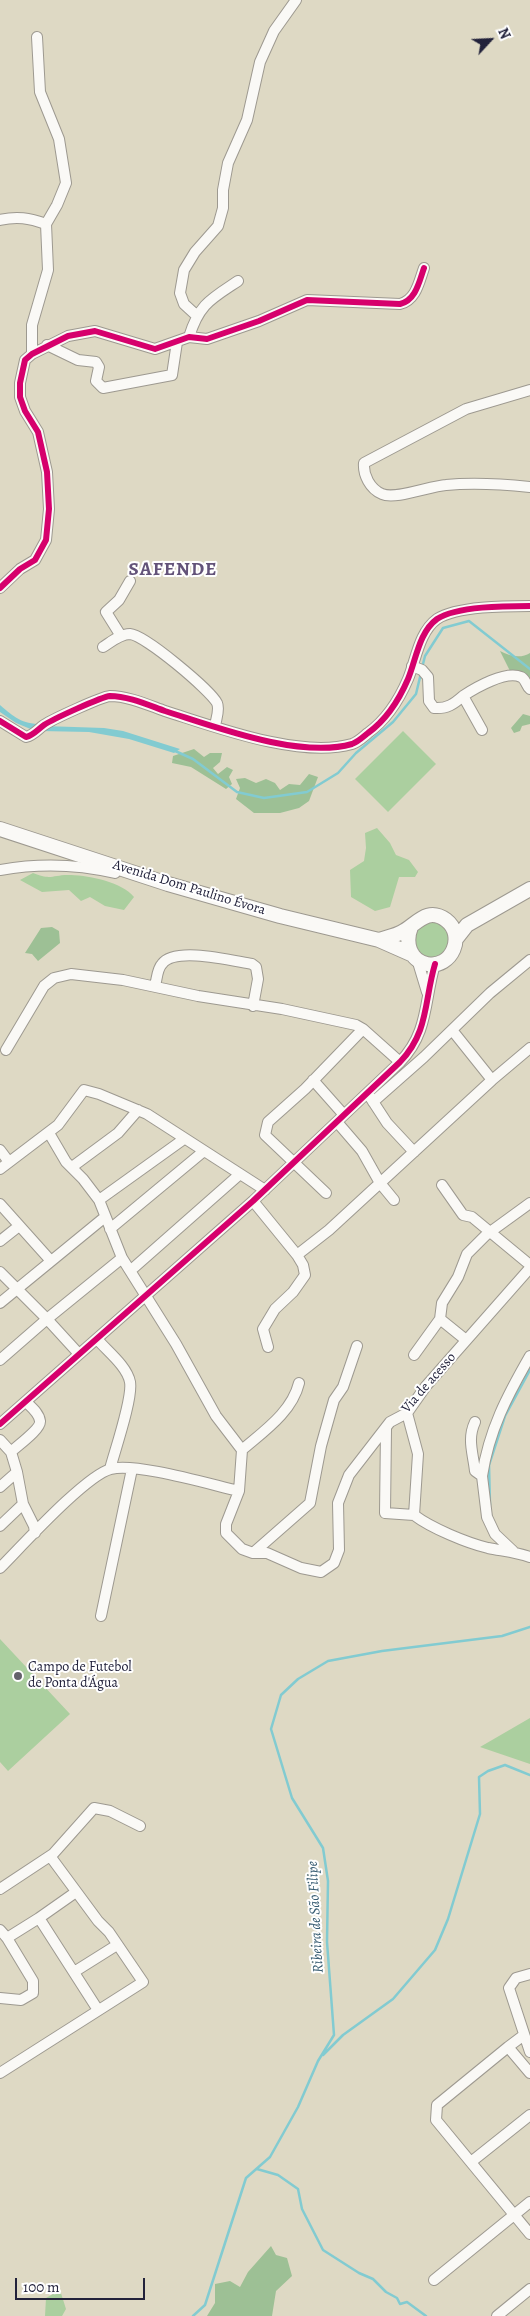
<!DOCTYPE html>
<meta charset="utf-8">
<style>
body{margin:0}
#map{position:relative;width:530px;height:2316px;overflow:hidden;background:#ded9c4;font-family:Alegreya,serif}
canvas{display:block}
.north{position:absolute;left:465px;top:15px;width:50px;height:50px;-webkit-text-stroke:4px #fff;paint-order:stroke;rotate:65deg;font-size:14px;font-weight:700;line-height:20px;text-align:center;color:#22223b}
.north::after{content:'';display:block;margin:auto;width:18px;height:22px;background:#22223b;clip-path:polygon(50% 0,100% 100%,50% 72%,0 100%)}
.scale{position:absolute;left:15px;top:2278px;width:130px;height:22px;box-sizing:border-box;border:2px solid #22223b;border-top:0;padding-left:6px;font-size:15px;line-height:18px;white-space:nowrap;color:#22223b;-webkit-text-stroke:4px #fff;paint-order:stroke}
</style>
<div id="map">
<canvas width="530" height="2316"></canvas>
<div class="north">N</div>
<div class="scale">100 m</div>
</div>
<script>
const g = document.querySelector('canvas').getContext('2d');
g.lineJoin = 'round';
function fill(path, color) { g.fillStyle = color; g.fill(path, 'evenodd'); }
function trace(path, color, width, dash) { g.strokeStyle = color; g.lineWidth = width; g.lineCap = dash ? 'butt' : 'round'; g.setLineDash(dash || []); g.stroke(path); }
function label(font, color, halo, rows, align = 'center') {
  g.font = font + ' Alegreya,serif'; g.lineWidth = 4; g.setLineDash([]); g.textBaseline = 'middle'; g.strokeStyle = halo; g.fillStyle = color; for (const [text, x, y, turn = 0] of rows) {
    g.save(); g.translate(x, y); g.rotate((+turn || 0) * Math.PI / 180); g.textAlign = isNaN(turn) ? turn : align; if (halo) g.strokeText(text, 0, 0); g.fillText(text, 0, 0); g.restore();
  }
}
const green = new Path2D(`
 M403 731 436 764 388 812 355 779Z
 M377 828 390 843 396 855 409 860 418 872 415 877H399L390 907 375 911 351 897 350 870 364 861 366 848 365 833Z
 M33 873C52 881 53 874 71 875 91 876 122 882 134 897L124 910 105 906 90 897 81 901 69 890 42 892 20 880Z
 M431 921C452 925 452 939 443 955L431 960 415 952V929Z
 M0 1639 70 1714 8 1771 0 1762Z
 M530 1718V1764L480 1747Z
 M60 2290 66 2309 62 2316H45L46 2298Z`);
const forest = new Path2D(`
 M500 651C509 656 521 659 530 653V678L524 679 513 677Z
 M523 714 530 716V724L522 726 520 731 514 733 511 728Z
 M194 749 204 757 210 753H222L220 762 213 768 218 774 227 767 233 770 229 777 232 784 226 789 191 767 172 763 173 756Z
 M309 774 318 777 309 801 299 808 280 813H254L236 799 240 788 236 779 245 778 256 783 266 779 275 783 280 790 289 784 300 785Z
 M52 927 59 931 60 943 38 961 32 954 25 953 41 928Z
 M271 2246 276 2255 287 2258 292 2276 276 2291 272 2316H207L215 2303V2284L230 2281 240 2287 248 2272Z`);
const water = new Path2D(`
 M0 705C14 717 22 724 41 724L33 730 16 723 0 712Z
 M44 726 104 728 123 731 180 749 174 753 129 739 89 732 40 731Z`);
const stream = new Path2D(`
 M422 668 425 656 443 628 469 621 530 669
 M173 750 193 759 237 792 264 798 307 792 338 773 356 753 393 722 416 694 421 673
 M490 1505 489 1465 505 1416 530 1370
 M323 2055 343 2035 393 1999 435 1950 448 1919 480 1814 479 1777 488 1771 505 1765 530 1775
 M257 2169 278 2175 298 2189 302 2209 323 2250 359 2273 373 2279 386 2292 397 2298 400 2304 407 2302 426 2316
 M193 2316 205 2305 246 2178 270 2157 298 2107 318 2061 334 2035 327 1942 328 1881 323 1848 292 1798 271 1729 281 1695 298 1679 328 1661 382 1651 502 1636 530 1627`);
const minor = new Path2D(`
 M0 220C17 216 29 218 46 224
 M196 315 184 304 180 293 184 270 195 252 218 226 223 208V190L228 163 247 120 260 62 274 31 296 0
 M189 337C199 304 211 299 238 281
 M47 345 78 360 96 362 99 367 96 381 103 388 172 375 177 342
 M32 354V325L48 270 46 224 57 205 66 183 59 139 40 92 37 37
 M530 390 466 409 364 463C363 475 370 489 382 494 395 500 430 486 446 485 474 482 502 484 530 487
 M0 588 20 569 35 560 46 540 49 509 47 472 38 432 25 411 20 397V383L25 360 32 354 68 336 95 331 155 349 189 337 207 339 259 321 307 300 400 304C416 300 419 282 424 268
 M121 636 106 612 119 600 130 581
 M103 647C111 642 120 634 130 634 145 635 210 690 217 703 220 710 216 719 215 726
 M412 666 422 670 428 677 429 701 434 708C447 709 454 704 463 696L482 730
 M463 696C475 688 506 670 521 677 526 679 526 686 530 689
 M0 721 26 737C34 735 38 729 44 725 53 719 101 697 110 696 128 696 148 705 165 711 216 727 300 759 352 744 358 742 363 737 368 733 386 720 399 700 408 679 416 660 419 632 437 619 457 606 506 606 530 606
 M0 870C39 863 77 864 115 873
 M417 959 427 992
 M155 986C157 979 157 969 162 964 175 946 233 961 252 964L256 967 258 979 253 1006
 M452 1030 492 1080
 M6 1050 44 986 54 978 71 974 123 980 198 996 282 1009 356 1025 363 1029 400 1062
 M313 1080 344 1115
 M370 1097 387 1123 414 1152
 M373 1102 424 1057 490 993 530 960
 M337 1122 362 1151 380 1183 394 1200
 M49 1133 66 1162 83 1179 99 1200 122 1258 176 1344 216 1416 242 1450
 M0 1150 9 1162
 M72 1167 118 1133 138 1110
 M0 1169 58 1125 84 1090 99 1094 147 1114 265 1190
 M442 1185 463 1215 472 1217 530 1265
 M326 1193 265 1135 268 1122 305 1089 363 1029
 M99 1200 184 1139
 M253 1201 297 1255 303 1265 305 1275 293 1292 275 1309 263 1329 268 1347
 M0 1204 51 1261
 M110 1229 204 1151
 M0 1241 19 1226
 M297 1255 329 1230 492 1080 530 1048
 M130 1271 240 1174
 M0 1272 47 1319 79 1354
 M0 1303 105 1217
 M440 1319 466 1340
 M97 1339C107 1351 127 1366 130 1382 133 1398 115 1450 110 1469
 M414 1355 440 1319 442 1303 458 1277 467 1254 486 1235 530 1203
 M0 1360 47 1319 122 1258
 M407 1413 418 1454 414 1515C431 1528 467 1543 488 1548 503 1551 516 1552 530 1557
 M475 1422C467 1439 473 1453 475 1471L482 1476 487 1517 495 1534 513 1551
 M0 1424 253 1201 400 1062C429 1032 424 1001 435 964
 M386 1429 385 1513 414 1515
 M0 1440 11 1452 17 1472
 M242 1450 239 1491 226 1524V1533L242 1549 253 1553H267L301 1568 321 1572 334 1563 339 1550 338 1503 349 1475 390 1422 407 1413 426 1386 530 1268
 M242 1450C264 1431 292 1412 299 1383
 M11 1452C17 1446 41 1429 40 1421 39 1413 31 1407 26 1402
 M482 1476C489 1430 507 1396 530 1356
 M0 1487 17 1472 23 1504 0 1526
 M23 1504 34 1526 35 1533
 M253 1553 310 1503 321 1446 334 1400 343 1387 357 1346
 M0 1568C21 1547 86 1475 111 1469 134 1462 212 1485 239 1491
 M101 1616 132 1469
 M0 1889 53 1854 94 1808 110 1811 140 1826
 M39 1918 76 1892
 M0 1930 7 1938 39 1918 98 2010
 M74 1972 117 1945
 M530 1974 516 1978 509 1988 530 2052
 M0 1998 21 2000 33 1993V1981L7 1938
 M508 2047 524 2035
 M0 2073 143 1982 109 1932 98 1921 50 1856
 M530 2073 508 2047 437 2105 436 2120 530 2234
 M471 2162 530 2115
 M434 2280 530 2202
 M497 2316 530 2289`);
const major = new Path2D(`
 M0 829 168 884 280 916 379 940 413 955
 M456 939 467 925 530 889
 M379 940C387 937 395 936 402 932 416 925 427 906 446 920 466 935 452 969 427 964 409 960 405 942 411 927`);
const cycleway = new Path2D(`
 M0 588 20 569 35 560 46 540 49 509 47 472 38 432 25 411 20 397V383L25 360 32 354 68 336 95 331 155 349 189 337 207 339 259 321 307 300 400 304C416 300 419 282 424 268
 M0 721 26 737C34 735 38 729 44 725 53 719 101 697 110 696 128 696 148 705 165 711 216 727 300 759 352 744 358 742 363 737 368 733 386 720 399 700 408 679 416 660 419 632 437 619 457 606 506 606 530 606
 M0 1424 253 1201 400 1062C429 1032 424 1001 435 964`);
const markers = [
 [18,1676,5,"#64626b"]
];
const streetNames = [
 ["Avenida Dom Paulino Évora",189,888,17],
 ["Via de acesso",429,1383,-49]
];
const poiNames = [
 ["Campo de Futebol",28,1668],
 ["de Ponta d'Água",28,1684]
];
const waterNames = [
 ["Ribeira de São Filipe",316,1917,-93]
];
const districtNames = [
 ["SAFENDE",173,570]
];
fill(green, '#abcf9f');
fill(forest, '#9dc095');
fill(water, '#82cbd1');
trace(stream, '#82cbd1', 2.5);
trace(minor, '#9d9990', 12);
trace(major, '#9d9990', 16);
trace(minor, '#faf9f6', 10);
trace(major, '#faf9f6', 14);
trace(cycleway, '#d6006c', 6);
for (const [x, y, r, color] of markers) { const dot = new Path2D(); dot.arc(x, y, r, 0, 2 * Math.PI); g.fillStyle = color; g.fill(dot); trace(dot, '#fff', 2); }
label('14px', '#22223b', '#fff', streetNames);
label('14px', '#22223b', '#fff', poiNames, 'left');
label('italic 15px', '#365b71', '#fff', waterNames);
g.letterSpacing = '1px';
label('bold 19px', '#635379', '#fff', districtNames);
g.letterSpacing = '0px';
</script>
